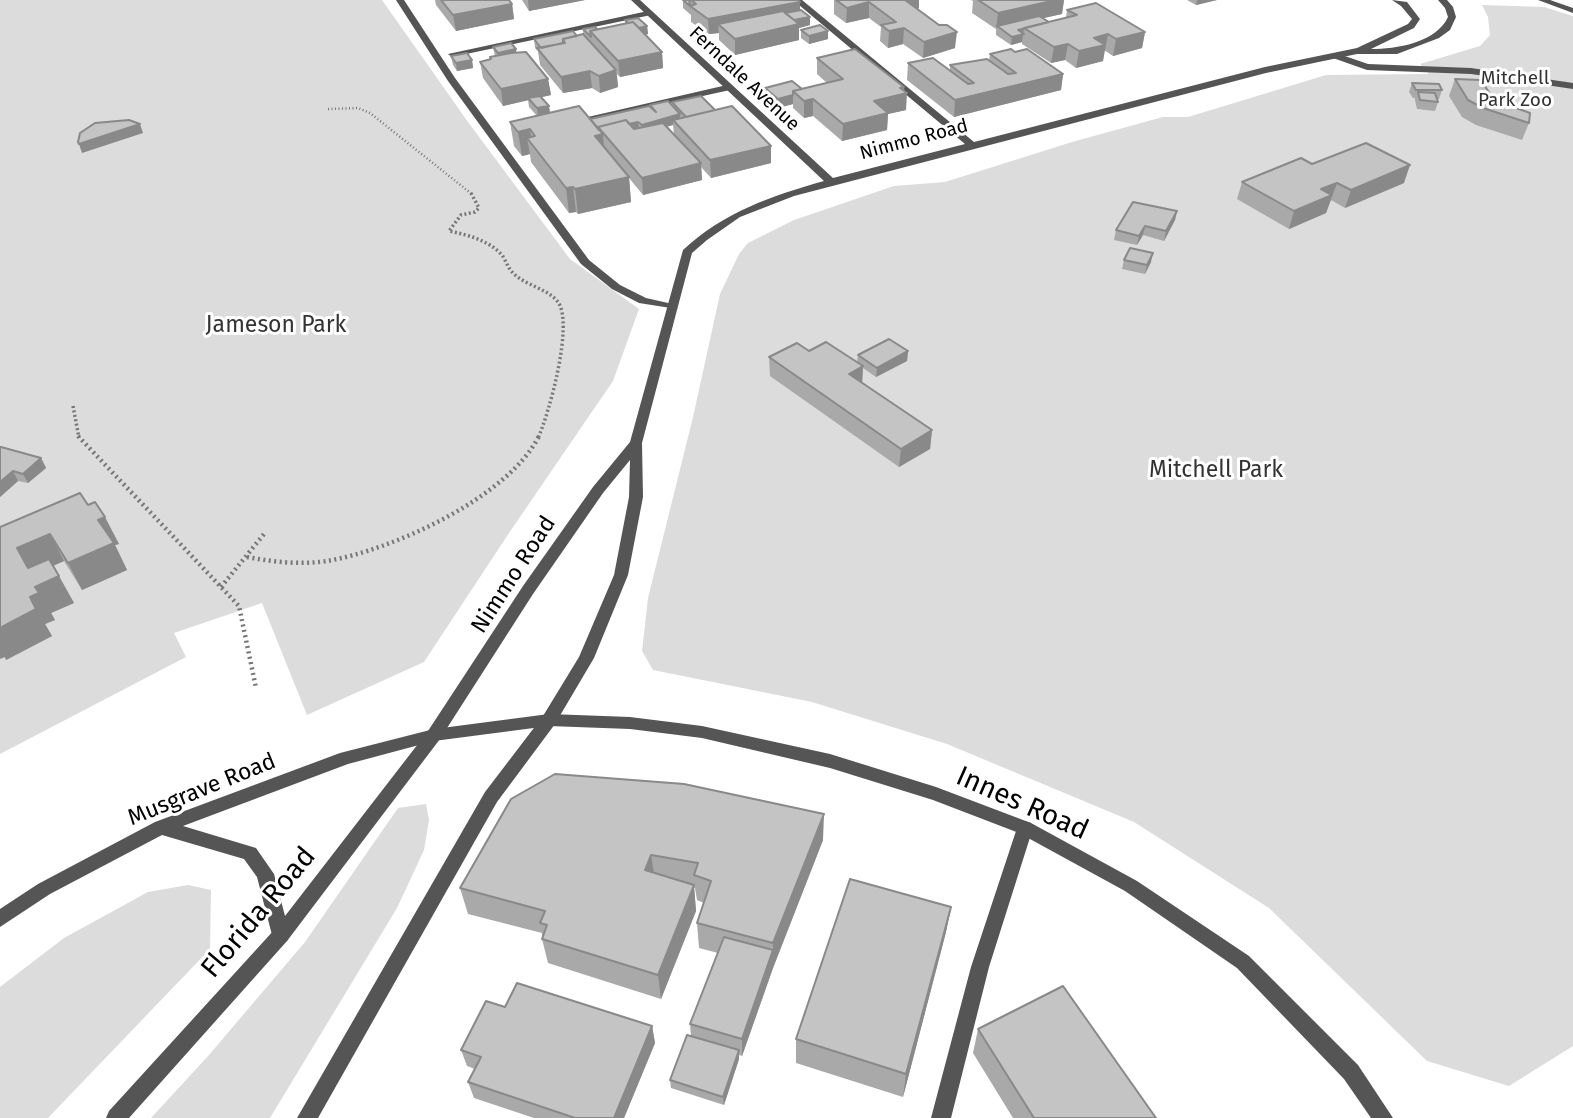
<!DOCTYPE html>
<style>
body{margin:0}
canvas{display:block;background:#fff}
</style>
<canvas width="1573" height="1118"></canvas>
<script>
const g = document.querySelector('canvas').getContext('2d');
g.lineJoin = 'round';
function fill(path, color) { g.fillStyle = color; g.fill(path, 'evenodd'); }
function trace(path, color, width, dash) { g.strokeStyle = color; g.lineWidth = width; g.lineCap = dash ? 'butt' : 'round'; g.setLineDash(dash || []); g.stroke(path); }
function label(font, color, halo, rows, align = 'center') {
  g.font = font + ' "Fira Sans",sans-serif'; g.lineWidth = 6; g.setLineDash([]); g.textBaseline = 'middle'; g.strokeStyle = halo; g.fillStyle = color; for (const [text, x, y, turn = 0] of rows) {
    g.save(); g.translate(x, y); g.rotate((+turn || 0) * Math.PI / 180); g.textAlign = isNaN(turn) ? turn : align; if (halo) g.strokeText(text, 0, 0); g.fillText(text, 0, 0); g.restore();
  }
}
const green = new Path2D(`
 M0 0H382L468 122 570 259 639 309 613 381 509 533 424 662 307 715 262 603 174 633 186 657 0 754Z
 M1482 5 1544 7 1573 16V1046L1509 1086 1427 1061 1269 908 1134 822 947 744 812 702 653 670 642 651 648 598 693 417 720 294 739 254 748 243 794 220 894 186 945 182 1072 142 1163 117H1188L1326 75 1429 74 1420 64 1480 46 1490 35 1488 17Z
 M426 804 429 820 424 850 397 908 270 1118H151L209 1055 305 942 398 808Z
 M188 885 211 890 210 949 48 1118H0V987L64 938 148 892Z`);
const pathFar2 = new Path2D(`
 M328 109 358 108 370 113 473 195`);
const pathFar1 = new Path2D(`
 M471 193 479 208 475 212 461 215 449 231C468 235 488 240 502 255 506 261 508 268 513 273 526 286 547 288 558 302 574 324 549 414 538 438
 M73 406 79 438`);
const path = new Path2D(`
 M78 436 239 606 256 688
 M247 557C274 562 300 565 327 561 392 550 508 498 539 436
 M221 587 264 534`);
const service = new Path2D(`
 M396 0H404L455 78 589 260 620 285 646 298 677 305V309L639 303 612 289 581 264 448 81Z
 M1538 0H1550L1573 8V13Z
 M648 11 652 13 651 15 452 57 448 54Z
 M1336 53 1368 64 1471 68 1573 83V89L1471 74 1367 70 1333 58 1332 56Z
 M727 85 732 88 730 90 571 125 566 122Z
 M1025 821 1031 823 1033 828 989 967 951 1118H931L971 967 1017 828 1019 823Z`);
const minor = new Path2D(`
 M631 0H640L833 178 965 144 793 0H802L974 142 1265 67 1357 48 1408 24 1412 19 1401 6 1392 0 1407 2 1420 19 1414 28 1371 49C1396 49 1436 43 1448 17L1445 8 1438 0H1447L1453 7 1456 17 1450 30 1439 38 1397 54H1357L1266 73 794 196 740 217 707 240 692 253 642 443 643 497 628 575 594 658 555 724 497 802 318 1118H297L485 792 543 716 579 657 614 575 629 497 630 460 603 493 533 594 440 739 287 941 129 1118H106L109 1111 275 929 428 731 523 586 593 487 630 442 683 250C724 212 771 196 824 181Z`);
const tertiary = new Path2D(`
 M549 714 630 717 702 726 830 754 936 787 1031 823 1137 881 1249 956 1358 1065 1393 1118H1371L1344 1079 1237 968 1125 891 1019 833 933 800 830 768 702 738 630 729 549 726 434 741 348 764 183 826 256 848 274 874 290 935 287 941 281 943 275 941 272 935 257 877 244 859 162 835 50 894 0 927V909L38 884 155 822 340 753 434 729Z`);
const wall = new Path2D(`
 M435 0H509L512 4 514 19 456 31 436 5Z
 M522 0H585L529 11Z
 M683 0H798L800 2V10L810 17V25L799 28V40L735 55 719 40V33L709 34 691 22V15L683 8Z
 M834 0H919V8L917 9 955 48 923 58 903 44 888 48 880 41 881 27 869 18 846 23 834 14Z
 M971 0H1064L1062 14 1043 18 1049 22 1066 18 1067 10 1145 32 1142 48 1113 56 1104 50 1103 61 1076 68 1065 60 1051 63 1022 44V42L1011 45 996 35V29L972 13 973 1Z
 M1187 0H1217L1196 5Z
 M625 20 647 26 648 34 645 35 662 52 663 68 620 77 617 74 618 87 600 93 592 88 563 93 540 65 538 51 535 48 534 39 577 36 583 34V29H597L625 23Z
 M801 30 828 39 809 44 801 38Z
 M493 47 516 53 548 79 551 95 541 97 549 106 550 113 590 119 650 107V105L673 106 672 102 715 110 771 146V163L711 178 701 167 702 180 643 195 629 178 631 202 578 214 576 212 569 213 531 162 530 154 522 156 514 146 510 122 537 116 529 107 528 100 503 106 483 78 480 62 490 60V57L495 56ZM673 125 674 134 667 126Z
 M1015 52 1063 74 1061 90 954 117 907 80 908 63 950 70V65L989 60 990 54Z
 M451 56 472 60 473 68 457 71 453 65Z
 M817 58 904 87 906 110 888 114 887 130 842 141 813 116 804 118 793 108V104L778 108 765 96V88L802 89 827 83 817 74Z
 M1455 79 1494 100 1529 123 1522 140 1476 125 1462 117 1449 96Z
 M1412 83 1442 90 1439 99H1437L1438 102 1435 111 1417 109 1415 100V98H1413L1409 92Z
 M1312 164 1404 183 1345 208 1331 200 1326 213 1289 229 1237 199 1242 182Z
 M1177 211 1175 220 1164 241 1143 235 1137 245 1114 240 1116 230Z
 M1124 260 1151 262 1145 274 1122 269Z
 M809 351 857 362 858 355 908 351 907 361 876 377 863 368 862 383 932 430 930 449 899 467 770 376 769 357Z
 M0 447 41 458 46 468 28 483 18 481 0 497Z
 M88 505 119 544 115 545 127 570 82 590 64 561 53 566 74 603 51 613 55 620 45 624 52 636 6 660 5 657 0 527Z
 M511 799 823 840 773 968 742 1056 739 1055V1059L724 1105 671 1088 670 1080 691 1036 690 1024 718 953 699 948 697 923 704 903 697 900 695 888H694L696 911 661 999 548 963 542 939V933L468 914 460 888Z
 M951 907 946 932 903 1097 796 1063V1039Z
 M505 1007 652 1026 655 1043 624 1118H534L474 1098 468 1082 475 1069 467 1066 461 1050Z
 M978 1029 1156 1118H1013L973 1053Z`);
const shadedWall = new Path2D(`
 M528 0H585L529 11Z
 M904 0H919V8L914 12Z
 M1056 0H1064L1062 14 999 28 997 26 996 29 998 13Z
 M1197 0H1217L1196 5Z
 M800 2V17L718 24 719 33 709 34 708 19Z
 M869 2V18L846 23 847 8Z
 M512 4 514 19 456 31 453 15Z
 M810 17V25L799 28V40L735 55V39L787 22Z
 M647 26 648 34 635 37 634 29Z
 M904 28 903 44 888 48 889 31Z
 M1024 28 1022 42 1011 45 1012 37 1018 30Z
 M828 31V39L809 44V36Z
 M957 32 955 48 923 58 924 42Z
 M1145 32 1142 48 1113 56 1116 39Z
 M1108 34 1103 61 1076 68 1079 51 1094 38Z
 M1068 44 1065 60 1051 63 1054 47Z
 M516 49 517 58 499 61 498 53Z
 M662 52 663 68 620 77 618 61Z
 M472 60 473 68 457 71 456 63Z
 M616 70 618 87 600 93 599 76Z
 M590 71 592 88 563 93 561 77Z
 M1063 74 1061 90 954 117 955 100Z
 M548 79 551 95 503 106 501 89Z
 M904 87 903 94 907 93 906 110 888 114 887 130 842 141 843 124 874 101Z
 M793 95V104L778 108V99Z
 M813 99V116L804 118V101Z
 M549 106 550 114 538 117 537 108Z
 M680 114V123L673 120V125L642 134V125Z
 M638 122 639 130 602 131Z
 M140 124 143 133 82 153 79 144Z
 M530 129 532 144 527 138 530 154 522 156 518 132Z
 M591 134H603L605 159Z
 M771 146V163L711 178 710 160Z
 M701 163 702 180 643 195 642 178Z
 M1410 165 1404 183 1345 208 1351 190Z
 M629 177 631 202 578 214 575 189Z
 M1337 183 1326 213 1289 229 1294 211 1321 189Z
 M573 187 576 212 569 213 566 188Z
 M1177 211 1175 220 1164 241 1166 231Z
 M1145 226 1143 235 1137 245 1139 236Z
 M1153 253 1151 262 1145 274 1147 265Z
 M908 351 907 361 876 377 877 368Z
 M863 366 862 385 849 374Z
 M932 430 930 449 899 467 901 449Z
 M41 458 46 468 28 483 23 474Z
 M13 471 18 481 0 497V482Z
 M105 517 119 544 115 545 127 570 82 590 68 563 98 520Z
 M50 534 64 561 32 575 17 548Z
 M59 576 74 603 51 613 55 620 45 624 52 636 6 660 5 657 0 659V628L30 597 35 587Z
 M824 814 823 840 773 968 742 1056V1039L773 950V943Z
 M651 855 655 880 645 870Z
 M694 885 696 911 661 999 658 975Z
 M951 907 946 932 903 1097 906 1074Z
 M652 1026 655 1043 624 1118H614Z
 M739 1050V1059L724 1105 723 1097Z`);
const building = new Path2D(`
 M441 0H509L512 4 453 15Z
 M683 0H689L690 6Z
 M691 0H798L800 2 708 19 690 6 696 4Z
 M836 0H905L939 25H947L957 32 924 42 904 28 889 31 881 25 896 22 869 2 847 8Z
 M978 0H1056L998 13Z
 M1096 3 1145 32 1116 39 1108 34 1094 38 1105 45 1079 51 1068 44 1054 47 1024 28 1077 15 1067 10Z
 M801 10 810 17 794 20 785 13Z
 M783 11 799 24 735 39 718 24Z
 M1039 16 1049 22 1018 30 1024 34 1012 37 997 26Z
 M638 18 647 26 639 28 633 22 628 23 625 20Z
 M633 22 662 52 618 61 590 31Z
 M820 25 828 31 809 36 801 30Z
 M595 27 597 29 590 31 591 37 583 29Z
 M573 31 577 36 563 39V43L541 48 534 39Z
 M583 34 616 70 599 76 590 71 561 77 537 48 565 43 563 39Z
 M511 43 516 49 498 53 493 47Z
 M855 49 904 87 900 88 907 93 874 101 888 113 843 124 813 99 804 101 793 91 843 79 817 58Z
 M1011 49 1015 52 1027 49 1063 74 955 100 908 63 933 58 968 84 974 83 950 65 987 59 1008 74 1016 73 990 54Z
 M526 52 548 79 501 89 480 62 491 59 490 57 511 53Z
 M467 53 472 60 456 63 451 56Z
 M1455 79 1481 80 1494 100 1530 113 1529 123 1483 108 1468 100Z
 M792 81 802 89 793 91V95L778 99 765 88Z
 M1412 83 1439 84 1442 90H1416Z
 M1418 92 1435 93 1438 102 1420 100Z
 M540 96 549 106 537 108 528 98Z
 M701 96 715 110 686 117 672 102Z
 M668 101 680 114 642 125 638 122 629 124 626 120 598 127 599 130 590 119 649 106 656 112 650 105Z
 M579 106 603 134 595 136 629 177 575 189 573 187 566 188 527 138 535 136 530 129 518 132 510 122Z
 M732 106 771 146 710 160 673 120Z
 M129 120 140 124 79 144 78 142 80 133 95 123Z
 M626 120 634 129 663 123 701 163 642 178 598 127Z
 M1366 143 1410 165 1351 190 1337 183 1321 189 1332 195 1294 211 1242 182 1301 158 1312 164Z
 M1133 202 1177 211 1166 231 1145 226 1139 236 1116 230Z
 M1130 248 1153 253 1147 265 1124 260Z
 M889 339 908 351 877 368 858 355Z
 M826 342 863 366 849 374 932 430 901 449 769 357 797 343 809 351Z
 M0 447H1L41 458 23 474 13 471 0 482Z
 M80 493 88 505 95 502 105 517 98 520 114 543 68 563 50 534 17 548 28 568 49 559 59 576 35 587 39 593 30 597 36 609 0 628V527Z
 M555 774 684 784 824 814 773 943 697 923 711 881 694 875 698 863 651 855 645 870 694 885 658 975 542 939 547 925 540 923 545 911 460 888 511 799Z
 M850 879 951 907 906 1074 796 1039Z
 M724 937 773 950 742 1039 690 1024Z
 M517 983 652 1026 614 1118H575L468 1082 481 1057 461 1050 486 1001 505 1007Z
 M1063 986 1156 1118H1034L978 1029Z
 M687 1035 739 1050 723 1097 670 1080Z`);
const farStreetnames = [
 ["Ferndale Avenue",744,79,43],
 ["Nimmo Road",914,140,-15]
];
const farParknames = [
 ["Mitchell",1515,79],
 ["Park Zoo",1515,101]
];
const parkNames = [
 ["Jameson Park",276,326],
 ["Mitchell Park",1216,471]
];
const streetNames = [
 ["Nimmo Road",514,575,-57],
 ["Musgrave Road",202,790,-22]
];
const nearStreetnames = [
 ["Innes Road",1022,804,24],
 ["Florida Road",259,913,-50]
];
fill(green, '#dcdcdc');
trace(pathFar2, '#777', 2.5, [1, 2.5]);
trace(pathFar1, '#777', 3.5, [2, 2.5]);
trace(path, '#777', 4.5, [2, 3.5]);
fill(service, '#555');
fill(minor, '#555');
fill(tertiary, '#555');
fill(wall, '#a9a9a9');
fill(shadedWall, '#898989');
fill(building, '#c4c4c4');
trace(building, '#898989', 2);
label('19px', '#000', '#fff', farStreetnames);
label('19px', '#333', '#fff', farParknames);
label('23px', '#333', '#fff', parkNames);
label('23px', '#000', '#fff', streetNames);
label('28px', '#000', '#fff', nearStreetnames);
</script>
